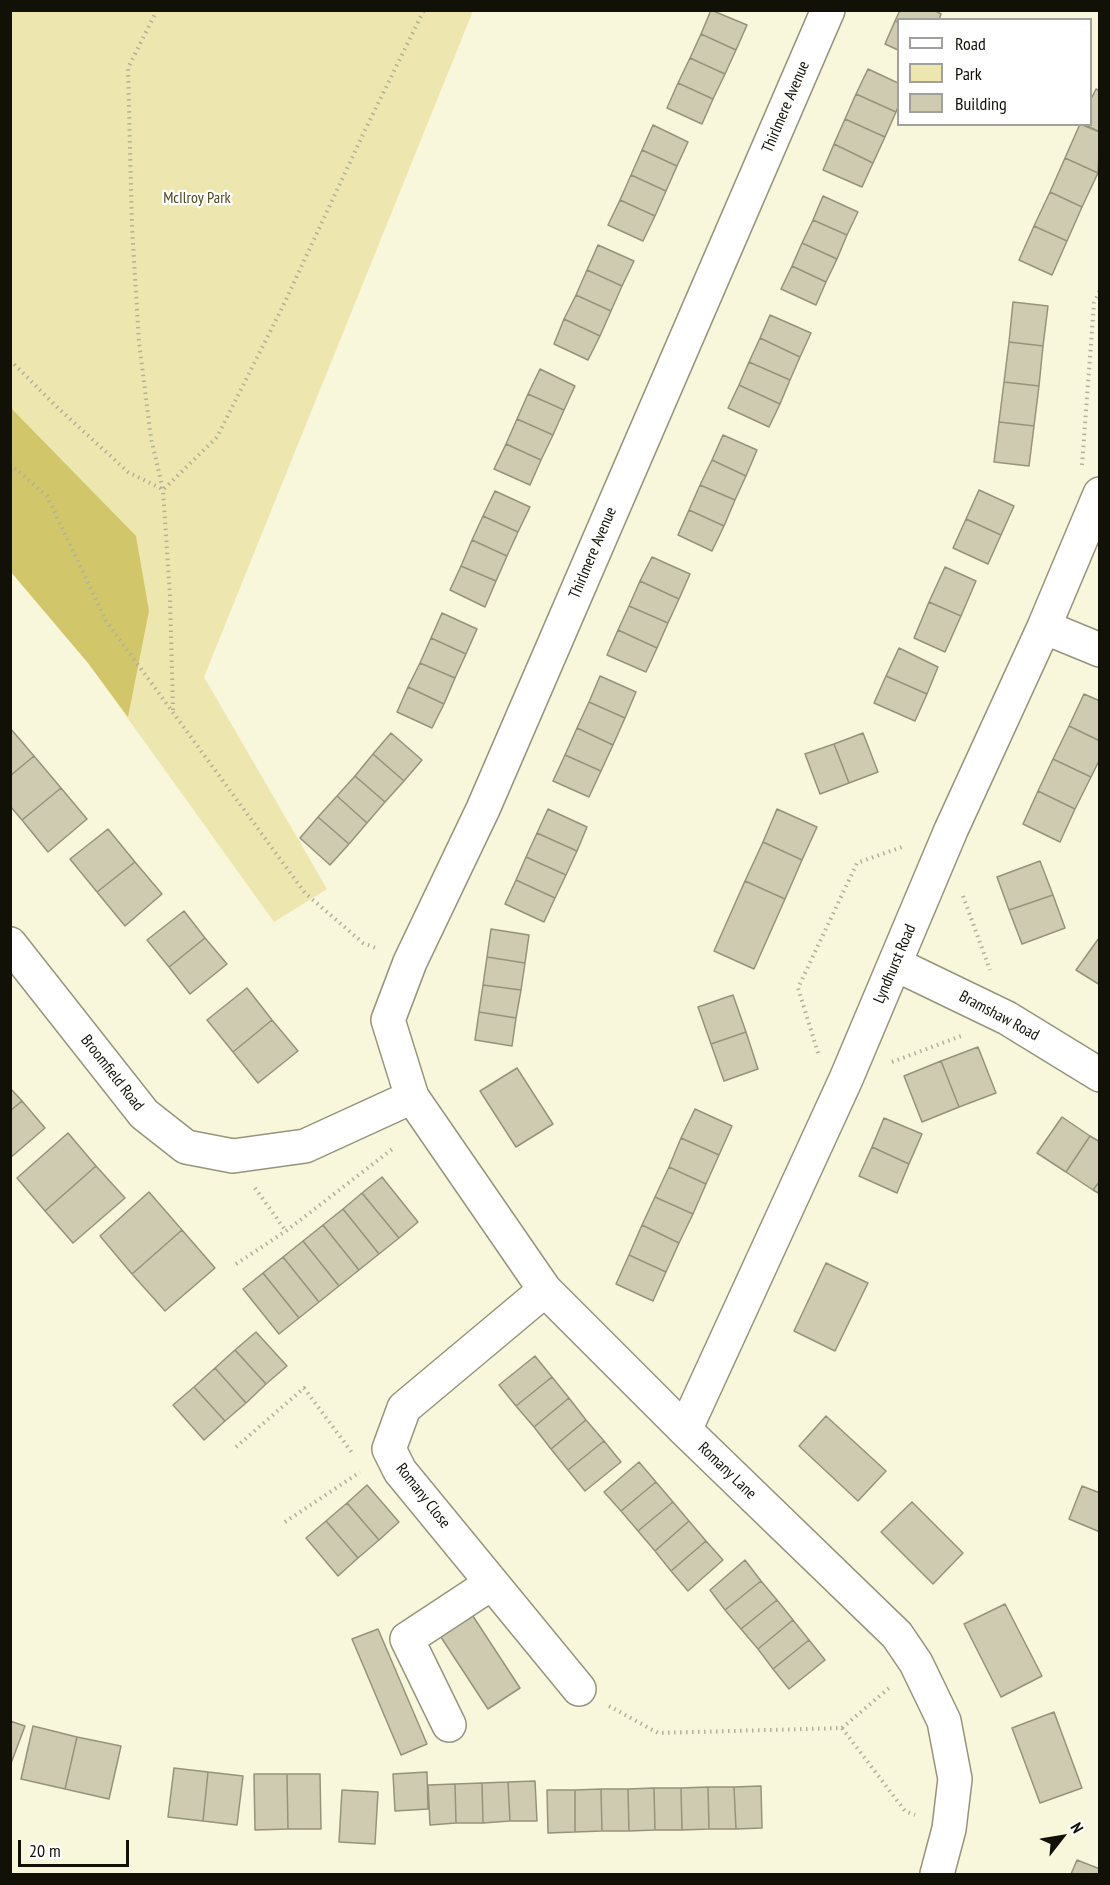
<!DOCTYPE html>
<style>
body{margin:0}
#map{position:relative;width:1110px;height:1885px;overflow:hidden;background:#f8f6db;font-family:"PT Sans Narrow",sans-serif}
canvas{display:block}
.frame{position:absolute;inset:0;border:12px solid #121108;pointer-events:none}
.legend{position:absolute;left:897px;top:18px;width:195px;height:108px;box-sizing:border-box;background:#fff;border:2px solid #a0a09c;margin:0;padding:8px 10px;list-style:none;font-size:18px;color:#121108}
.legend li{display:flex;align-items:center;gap:12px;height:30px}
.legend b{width:30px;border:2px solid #a0a09c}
.north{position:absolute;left:1032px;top:1807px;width:60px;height:60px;-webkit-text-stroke:4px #fff;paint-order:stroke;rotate:59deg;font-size:16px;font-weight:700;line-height:24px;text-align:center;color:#121108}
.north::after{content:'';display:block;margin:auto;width:21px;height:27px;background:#121108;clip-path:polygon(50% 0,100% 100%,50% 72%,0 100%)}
.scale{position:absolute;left:18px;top:1840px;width:111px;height:27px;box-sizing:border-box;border:3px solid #121108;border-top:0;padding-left:8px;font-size:18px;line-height:21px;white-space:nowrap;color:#121108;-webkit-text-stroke:4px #fff;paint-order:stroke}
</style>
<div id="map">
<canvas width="1110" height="1885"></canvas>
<div class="frame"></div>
<ul class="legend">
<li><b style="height:8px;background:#fff"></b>Road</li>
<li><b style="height:16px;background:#ede7af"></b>Park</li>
<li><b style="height:16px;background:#cecbb1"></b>Building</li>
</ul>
<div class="north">N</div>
<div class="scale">20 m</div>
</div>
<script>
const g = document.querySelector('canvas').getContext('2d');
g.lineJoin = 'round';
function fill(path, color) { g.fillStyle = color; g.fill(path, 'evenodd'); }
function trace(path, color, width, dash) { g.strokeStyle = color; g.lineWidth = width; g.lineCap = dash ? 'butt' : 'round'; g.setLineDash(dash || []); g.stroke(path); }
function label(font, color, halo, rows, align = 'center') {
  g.font = font + ' "PT Sans Narrow",sans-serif'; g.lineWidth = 4.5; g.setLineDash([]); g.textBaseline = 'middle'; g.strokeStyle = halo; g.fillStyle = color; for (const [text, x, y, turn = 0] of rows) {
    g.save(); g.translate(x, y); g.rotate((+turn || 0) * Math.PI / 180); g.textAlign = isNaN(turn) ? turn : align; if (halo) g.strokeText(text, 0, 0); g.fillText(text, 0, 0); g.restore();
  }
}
const green = new Path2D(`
 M10 11H473L204 677 327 889 274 922 88 663 11 572Z`);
const forest = new Path2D(`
 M10 407 136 536 149 611 128 717 88 663 11 572Z`);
const building = new Path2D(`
 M711 10 747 25 736 50 701 34Z
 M900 10H934L941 14 939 20H898V22L895 21Z
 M895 21 898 22V50L885 44Z
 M701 34 736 50 725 74 690 58Z
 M690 58 725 74 713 99 678 83Z
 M868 69 898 83V107L896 112 856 94Z
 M678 83 713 99 702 124 667 108Z
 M1096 89 1100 91V132L1083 124H1090V101Z
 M856 94 896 112 885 137 845 119Z
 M845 119 885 137 873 163 834 144Z
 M1080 124 1100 132 1098 173 1065 158Z
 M653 125 688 142 677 166 642 150Z
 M834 144 873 163 862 187 823 170Z
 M642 150 677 166 666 191 631 175Z
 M1065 158 1098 173 1082 207 1050 192Z
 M631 175 666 191 655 216 620 200Z
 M1050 192 1082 207 1067 241 1034 226Z
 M823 196 858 212 847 235 813 220Z
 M620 200 655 216 643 241 608 225Z
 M813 220 847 235 837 259 802 243Z
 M1034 226 1067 241 1052 275 1019 260Z
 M802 243 837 259 826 282 792 266Z
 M598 245 634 261 622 286 587 270Z
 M792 266 826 282 816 305 781 289Z
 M587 270 622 286 611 311 576 295Z
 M576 295 611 311 600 336 564 319Z
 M1013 302 1048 306 1043 346 1009 342Z
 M770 315 811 333 800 357 760 338Z
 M564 319 600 336 588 360 554 344Z
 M760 338 800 357 790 380 749 362Z
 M1009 342 1043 346 1039 386 1004 382Z
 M749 362 790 380 780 404 739 385Z
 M540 369 575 386 564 410 528 394Z
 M1004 382 1039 386 1034 426 999 422Z
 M739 385 780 404 769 427 728 408Z
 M528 394 564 410 553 435 517 419Z
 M517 419 553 435 541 460 506 444Z
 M999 422 1034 426 1029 466 994 462Z
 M723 435 757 450 746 476 712 460Z
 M506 444 541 460 530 485 494 469Z
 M712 460 746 476 735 500 700 485Z
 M700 485 735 500 724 526 689 510Z
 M979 490 1014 506 1001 535 966 519Z
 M495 491 530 507 518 532 483 516Z
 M689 510 724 526 712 551 678 535Z
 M483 516 518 532 507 556 472 540Z
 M966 519 1001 535 988 564 953 548Z
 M472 540 507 556 496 581 461 566Z
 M652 557 690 574 679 599 640 581Z
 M461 566 496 581 485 607 450 590Z
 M945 567 976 581 961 616 929 602Z
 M640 581 679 599 668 623 629 606Z
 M929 602 961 616 945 652 914 638Z
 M629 606 668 623 657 648 618 630Z
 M442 613 477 629 466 654 431 638Z
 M618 630 657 648 646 672 607 655Z
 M431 638 466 654 455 678 420 663Z
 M899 648 938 667 927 694 886 676Z
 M420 663 455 678 444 704 408 687Z
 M600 676 636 692 625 718 589 702Z
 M886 676 927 694 915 721 874 703Z
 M408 687 444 704 432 728 397 712Z
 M1084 694 1100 701V741L1069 726Z
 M589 702 625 718 613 745 577 728Z
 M1069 726 1100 741V759L1091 777 1053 759Z
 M10 728 34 756 10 776Z
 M577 728 613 745 601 771 565 755Z
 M391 733 422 760 404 781 373 754Z
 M863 733 878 772 849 783 834 744Z
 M834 744 849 783 820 794 805 754Z
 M373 754 404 781 385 802 355 776Z
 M565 755 601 771 589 797 553 781Z
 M34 756 61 788 22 820 10 806V776Z
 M1053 759 1091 777 1075 809 1038 791Z
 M355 776 385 802 367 823 337 796Z
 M61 788 87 819 48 852 22 820Z
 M1038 791 1075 809 1060 842 1023 824Z
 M337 796 367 823 349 844 318 817Z
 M548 809 587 827 577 851 537 833Z
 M777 809 817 827 802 860 763 842Z
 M318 817 349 844 330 865 300 838Z
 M108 829 135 862 97 892 70 859Z
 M537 833 577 851 566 875 526 857Z
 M763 842 802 860 785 899 745 881Z
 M526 857 566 875 555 898 516 880Z
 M1040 861 1053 895 1009 910 997 877Z
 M135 862 162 894 125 926 97 892Z
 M516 880 555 898 544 922 505 904Z
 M745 881 785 899 754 969 714 951Z
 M1053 895 1065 928 1022 944 1009 910Z
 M184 911 205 938 169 967 147 940Z
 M491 929 529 935 525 963 487 957Z
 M205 938 227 964 190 994 169 967Z
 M1099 938H1100V985L1076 970Z
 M487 957 525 963 521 990 483 985Z
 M483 985 521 990 516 1018 479 1012Z
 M247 988 272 1020 233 1052 207 1020Z
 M733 995 746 1032 711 1044 698 1007Z
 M479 1012 516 1018 512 1046 475 1040Z
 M272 1020 298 1051 258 1083 233 1052Z
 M746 1032 758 1069 724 1081 711 1044Z
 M978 1047 996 1093 959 1107 941 1061Z
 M941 1061 959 1107 922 1122 904 1076Z
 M517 1068 553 1124 516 1147 480 1091Z
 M10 1088 22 1101 10 1111Z
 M22 1101 45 1128 10 1158V1111Z
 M695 1109 732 1126 719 1155 681 1138Z
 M1062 1117 1090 1136 1066 1172 1037 1153Z
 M884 1118 922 1134 909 1164 872 1147Z
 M68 1133 96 1166 45 1211 17 1178Z
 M1090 1136 1100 1142V1181L1093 1190 1066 1172Z
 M681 1138 719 1155 706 1184 669 1167Z
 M872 1147 909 1164 897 1193 859 1176Z
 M96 1166 125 1198 73 1243 45 1211Z
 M669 1167 706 1184 693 1214 655 1197Z
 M382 1177 418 1222 399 1238 362 1193Z
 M1100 1181V1194L1093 1190Z
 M149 1192 182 1230 132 1274 100 1236Z
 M362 1193 399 1238 379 1254 343 1209Z
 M655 1197 693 1214 679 1243 642 1225Z
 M343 1209 379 1254 359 1270 323 1225Z
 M323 1225 359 1270 339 1286 303 1241Z
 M642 1225 679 1243 666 1272 629 1255Z
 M182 1230 215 1268 165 1311 132 1274Z
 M303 1241 339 1286 319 1302 283 1257Z
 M629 1255 666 1272 653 1301 616 1284Z
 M283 1257 319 1302 299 1318 263 1273Z
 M826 1263 868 1283 835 1351 794 1331Z
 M263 1273 299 1318 279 1334 243 1289Z
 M256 1332 287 1366 266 1384 235 1350Z
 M235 1350 266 1384 246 1403 215 1368Z
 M535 1356 552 1377 516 1406 499 1385Z
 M215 1368 246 1403 225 1421 194 1387Z
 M552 1377 569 1398 534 1427 516 1406Z
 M194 1387 225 1421 204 1440 173 1405Z
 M569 1398 586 1420 551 1449 534 1427Z
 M826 1416 886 1471 858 1501 799 1446Z
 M586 1420 604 1441 568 1470 551 1449Z
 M604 1441 621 1462 585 1491 568 1470Z
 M639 1462 656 1482 621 1511 604 1492Z
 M656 1482 673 1502 638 1531 621 1511Z
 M367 1485 399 1522 379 1540 347 1503Z
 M1082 1486 1100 1493V1532L1069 1519Z
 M673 1502 689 1521 655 1551 638 1531Z
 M912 1502 963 1553 933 1584 881 1532Z
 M347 1503 379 1540 358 1558 326 1521Z
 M326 1521 358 1558 338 1576 306 1538Z
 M689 1521 706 1541 671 1571 655 1551Z
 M706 1541 723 1560 688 1591 671 1571Z
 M745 1560 761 1581 725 1610 710 1590Z
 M761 1581 777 1600 741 1629 725 1610Z
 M777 1600 793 1620 758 1649 741 1629Z
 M1005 1604 1042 1676 1001 1697 964 1624Z
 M467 1607 520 1688 488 1709 435 1628Z
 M793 1620 809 1640 773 1669 758 1649Z
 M378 1629 427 1744 401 1755 352 1639Z
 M809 1640 825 1660 789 1689 773 1669Z
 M1054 1712 1082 1788 1040 1803 1012 1728Z
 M10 1721 25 1726 10 1766Z
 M33 1726 77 1737 65 1789 21 1779Z
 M77 1737 121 1746 109 1799 65 1789Z
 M174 1768 208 1772 203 1821 168 1817Z
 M208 1772 243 1776 237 1825 203 1821Z
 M427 1772 428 1809 395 1811 393 1774Z
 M254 1774H287L288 1829 255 1830Z
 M287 1774H320L321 1829H288Z
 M535 1781 537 1821H510L508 1782Z
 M508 1782 510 1821 483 1823 482 1783Z
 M482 1783 483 1823H456L455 1784Z
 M455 1784 456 1823 430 1825 428 1785Z
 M761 1786 762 1828 736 1829 734 1787Z
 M708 1787 709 1829 682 1830 681 1788Z
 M708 1787H734L736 1829H709Z
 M654 1788 655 1830 629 1831 628 1789Z
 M654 1788H681L682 1830H655Z
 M601 1789 602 1831 575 1832V1790Z
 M601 1789H628L629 1831H602Z
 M342 1790 378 1792 375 1844 339 1842Z
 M547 1790H575V1832L548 1833Z
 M1077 1860 1100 1869V1874H1071Z`);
const path = new Path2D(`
 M157 10 128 68 132 227 139 342 151 438 163 490
 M10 360 58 408 128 472 162 489
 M10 464 47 496 106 621 305 893 363 943 376 948
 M1082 465 1094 303 1100 290
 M173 710 170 596 163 490 217 437 282 308 365 130 424 10
 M963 896 990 970
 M818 1053 798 988 857 863 905 846
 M892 1062 961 1036
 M255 1188 286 1231
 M236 1264 286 1231 395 1147
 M236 1447 304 1388 353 1454
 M285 1522 360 1472
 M609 1706 658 1733 842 1728 889 1688
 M842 1728 905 1811 915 1815`);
const minor = new Path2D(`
 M828 10 483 809 410 962 388 1020 412 1097 545 1290 685 1430 897 1635 916 1663 944 1721 955 1779 949 1829 937 1874
 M1044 627 1100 650
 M10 944 144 1114 186 1147 233 1156 305 1146 412 1097
 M895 964 1007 1018 1100 1075
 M545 1290 404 1408 389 1449 400 1471 579 1689
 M685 1430 846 1079 951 830 1044 627 1100 494
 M449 1725 407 1639 492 1583`);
const streetNames = [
 ["Thirlmere Avenue",786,107,-67],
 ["Thirlmere Avenue",593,553,-67],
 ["Lyndhurst Road",895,964,-67],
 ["Bramshaw Road",999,1016,28],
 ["Broomfield Road",112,1073,52],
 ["Romany Lane",727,1471,44],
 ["Romany Close",423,1496,52]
];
const parkNames = [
 ["McIlroy Park",197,198]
];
fill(green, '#ede7af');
fill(forest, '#d1c669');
fill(building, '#cecbb1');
trace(building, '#95937a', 1.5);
trace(minor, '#96947b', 36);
trace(path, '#b1b09a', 4, [1.5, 4.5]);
trace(minor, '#fff', 33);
label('16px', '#121108', '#fff', streetNames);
label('16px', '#4c471f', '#fff', parkNames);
</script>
